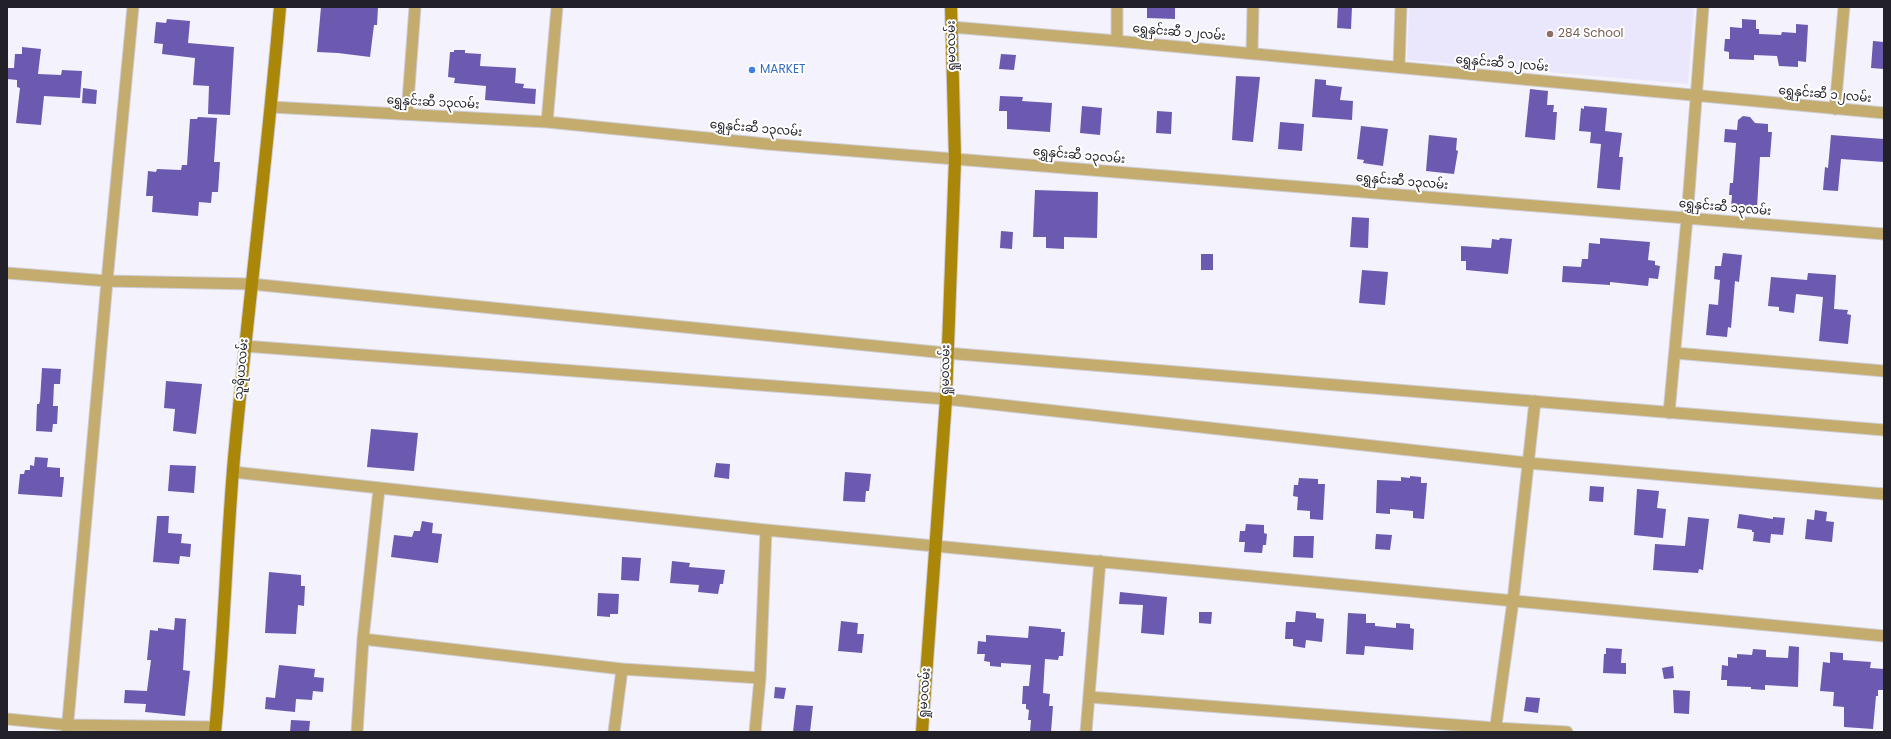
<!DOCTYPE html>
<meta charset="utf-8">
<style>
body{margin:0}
#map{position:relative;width:1891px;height:739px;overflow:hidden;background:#f4f3fd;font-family:Poppins,sans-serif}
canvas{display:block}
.frame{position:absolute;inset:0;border:8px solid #222129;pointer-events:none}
</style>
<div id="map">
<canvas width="1891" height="739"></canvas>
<div class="frame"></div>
</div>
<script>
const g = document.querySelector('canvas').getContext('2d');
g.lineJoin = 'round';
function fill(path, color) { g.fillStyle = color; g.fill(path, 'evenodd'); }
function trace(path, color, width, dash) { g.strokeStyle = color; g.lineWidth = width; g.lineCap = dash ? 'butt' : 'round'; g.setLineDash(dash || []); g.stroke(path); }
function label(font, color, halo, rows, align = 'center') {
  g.font = font + ' Poppins,"Noto Sans Myanmar",sans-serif'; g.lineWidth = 4; g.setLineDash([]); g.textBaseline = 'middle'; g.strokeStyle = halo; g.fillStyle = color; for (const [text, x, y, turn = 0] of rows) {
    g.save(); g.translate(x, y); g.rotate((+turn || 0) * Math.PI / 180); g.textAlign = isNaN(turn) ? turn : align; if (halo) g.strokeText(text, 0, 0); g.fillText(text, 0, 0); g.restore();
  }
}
const education = new Path2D(`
 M1409 7H1694L1688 84 1407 60Z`);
const building = new Path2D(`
 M321 7H378L377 25H374L370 57 338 53 317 52Z
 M1147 7H1175V19L1147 18Z
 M1338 7H1352L1351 29 1337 28Z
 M167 19 190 21 188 43 234 47 230 115 208 114 209 86 193 85 195 58 162 54 163 44 154 43 156 22 166 23Z
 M1742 19 1756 20V29H1759V34L1781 35 1782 32 1796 33V24L1808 25 1806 62 1798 61V67L1779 66 1777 56 1754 55V60L1729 59V52L1724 51 1725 39H1730V27L1742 28Z
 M1873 41 1884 42V69L1871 68Z
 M22 47 41 49 38 74 61 75 62 70 82 71 80 98 44 96 41 125 16 123 20 88 17 87V80L7 79V68H14L15 54H22Z
 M454 50H465V53L481 54 480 66 516 68 515 83 524 84 523 88 536 89 535 104 485 100 486 86 454 83 455 78 448 77 450 52H454Z
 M1001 54 1016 55 1014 70 999 69Z
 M1236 76 1260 77 1253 142 1232 140Z
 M1315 79 1326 80V85L1342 87 1340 100 1353 101 1352 120 1312 117Z
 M83 88 97 90 96 104 82 103Z
 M1530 89 1548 91 1547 105H1554L1553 112H1557L1555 140 1525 137Z
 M1000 96 1023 97 1022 101 1052 103 1050 132 1007 129V111H999Z
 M1082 106 1102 108 1100 135 1080 133Z
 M1584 106 1607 108 1605 131 1622 133 1619 157H1623L1620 190 1597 188 1601 144 1590 143 1591 132 1579 131 1581 108 1584 109Z
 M1157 111 1172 112 1171 134 1156 133Z
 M1743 116 1750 117 1755 123 1768 124V132H1772L1770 157H1760L1757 208 1731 207 1732 195H1729L1730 183H1733L1736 143 1724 142 1725 129 1737 130 1738 120Z
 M198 117 217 118 214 162H220L218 192H212L211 203 199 202 198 216 152 212 153 196H146L148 171 156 172 157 169 181 170 182 165H187L190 119H197Z
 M1280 122 1304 124 1302 151 1278 149Z
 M1361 126 1388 129 1383 166 1363 163 1364 160 1357 159Z
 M1429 135 1457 138 1456 150 1458 151 1454 174 1426 171Z
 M1831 135 1884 139V162L1841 159 1838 191 1823 190 1825 167 1828 168Z
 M1035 190 1098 192 1097 238 1064 237V249L1046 248V237H1033Z
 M1352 217 1369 218 1368 248 1350 247Z
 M1001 231 1013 232 1012 249 1000 248Z
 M1500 238 1512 239 1508 274 1466 270V261H1461V246L1491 248 1492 239 1499 240Z
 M1600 238 1650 242 1648 260 1655 261V265L1660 266 1658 279 1649 278 1648 286 1610 282V285L1562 282 1563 266 1581 267 1582 259H1588L1589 243 1600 244Z
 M1723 253 1742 255 1739 282 1735 281 1731 328 1728 327 1727 337 1706 335 1709 304 1718 305 1720 280 1714 279 1715 266H1721Z
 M1201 254H1213V270H1201Z
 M1362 270 1388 272 1385 305 1359 303Z
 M1808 273 1836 275 1834 309 1848 310 1847 314 1851 315 1848 344 1819 341 1823 297 1796 294 1794 313 1779 311V307L1768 306 1771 277 1807 280Z
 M42 368 61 369 60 384H54L53 406H58L57 424H53L52 432 36 431 37 404H39L40 401Z
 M166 381 202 384 196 434 173 431 175 409 164 408Z
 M371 429 418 433 414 471 367 467Z
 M35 457 48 458 47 467 60 468V477H64L62 497 18 494 20 474H24L25 470H30V465L34 466Z
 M716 463 730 464 729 479 714 477Z
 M170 465 196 466 194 493 168 491Z
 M845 472 871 474 869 491H866L865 502 843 501Z
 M1410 476 1421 477V483H1427L1424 519 1413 518V511L1390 509V514L1376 513 1377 480 1401 481V477L1410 478Z
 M1299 478 1318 479V484H1325L1323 520 1310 519V511L1297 510 1298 497 1293 496 1294 485H1298Z
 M1590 486 1604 487 1603 502 1589 501Z
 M1637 489 1659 491 1657 508 1666 509 1663 538 1634 535Z
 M1815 510 1827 512 1826 521 1834 522 1832 542 1805 539 1807 519 1814 520Z
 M1739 514 1773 519V517L1785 518 1783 535 1771 534 1770 543 1753 541 1754 532H1752V530L1737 528Z
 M157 516H169L168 533 182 534 181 543 191 544 190 557 180 556 179 564 153 562Z
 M1688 517 1709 519 1703 570 1699 569 1698 573 1653 570 1655 544 1685 546Z
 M422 521 433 523 432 533 442 534 438 563 391 557 394 535 412 537 414 531H420Z
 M1246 524 1264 525V533L1267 534 1266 545H1263L1262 553 1244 552 1245 542H1239L1240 531H1245Z
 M1376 534 1392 535 1390 550 1375 549Z
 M1294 536H1314L1313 558 1293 557Z
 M622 557 641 558 639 581 621 580Z
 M672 561 690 563 689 567 725 570 723 584H720L718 594 698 592 699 585 670 583Z
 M269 572 301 575V586H305L304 606 298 605 296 634 265 633Z
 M1120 592 1167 597 1164 635 1141 633 1143 605 1119 604Z
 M598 593 619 594 618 614H610V617L597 616Z
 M1296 611 1316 613V618L1324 619 1322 642 1306 640 1305 648 1293 646V639H1285L1286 622H1295Z
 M1199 612H1212L1211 624 1199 623Z
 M1348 613 1366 614V623H1375V626L1396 628V623L1410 624V628L1414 629 1413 650 1365 646 1364 655 1346 654Z
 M175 618 186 619 183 670 190 671 185 716 145 712 146 704 124 703 125 690 147 691 151 660H147L150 630 158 631V628L174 630Z
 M841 621 858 623 857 634H864L862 653 838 651Z
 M1029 626 1061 629V632H1065L1063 656H1059L1058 660 1045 659 1043 693 1050 694 1049 706H1053L1051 732H1030L1031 720H1028L1029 710 1026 709V704H1022L1023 686H1029L1031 665 1001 663V667L990 666V662L984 661 985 654H977L978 641 986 642V635L1028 638Z
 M1789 646 1799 647 1798 687 1765 685V690L1751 689V687L1727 686V680H1721L1722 665 1728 666V657L1737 658V654L1752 655 1753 649 1766 650V657L1788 658Z
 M1606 648 1622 649 1621 663H1626V674L1603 673 1604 654H1606Z
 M1830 652 1843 653V660L1871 662 1870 668 1884 669V690H1878V696H1876L1873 729 1844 727V707L1833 706 1834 692 1820 691 1823 662 1830 663Z
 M279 665 315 669 314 677 324 678 323 692 313 691 312 700 296 699 295 712 265 709 266 697 275 698Z
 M1673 666 1674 678 1664 679 1662 668Z
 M775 687 786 688 784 699 774 698Z
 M1673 690 1690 691 1689 714 1674 713Z
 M1526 697 1540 698 1538 713 1524 711Z
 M796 705 813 706 810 732H793Z
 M291 720 310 721 309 732H290Z`);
const street = new Path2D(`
 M952 27 1117 41 1884 113
 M1117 41V7
 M1252 53 1253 7
 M1399 67 1401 7
 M271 107 547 122 767 144 955 159 1884 234
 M1835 109 1844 7
 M407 114 415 7
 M547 122 557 7
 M7 273 107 281 251 284 946 353 1884 430
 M244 346 946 399 1528 463 1884 494
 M1675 353 1884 371
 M1669 413 1687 218 1703 7
 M233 472 766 530 1884 636
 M363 639 379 489
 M760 678 766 530
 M1089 697 1496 728 1567 732
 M7 719 68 725 215 727
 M67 732 107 281 133 7
 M357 732 363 639 622 669 760 678 755 732
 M614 732 622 669
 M1086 732 1100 561
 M1495 732 1513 601 1535 401`);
const secondary = new Path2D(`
 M215 732C224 641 226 549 234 458 248 308 267 158 280 7
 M922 732 946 399 955 159 951 7`);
const markers = [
 [1550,34,4,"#8d6e63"],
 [752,70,4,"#3f7fe0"]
];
const streetNames = [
 ["ရွှေနှင်းဆီ ၁၂လမ်း",1179,33,5],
 ["ရှုမဝလမ်း",952,46,-91],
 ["ရွှေနှင်းဆီ ၁၂လမ်း",1502,64,5],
 ["ရွှေနှင်းဆီ ၁၂လမ်း",1825,95,5],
 ["ရွှေနှင်းဆီ ၁၃လမ်း",433,103,3],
 ["ရွှေနှင်းဆီ ၁၃လမ်း",756,129,5],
 ["ရွှေနှင်းဆီ ၁၃လမ်း",1079,156,5],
 ["ရွှေနှင်းဆီ ၁၃လမ်း",1402,182,5],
 ["ရွှေနှင်းဆီ ၁၃လမ်း",1725,208,5],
 ["သူရိယလမ်း",242,369,-85],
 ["ရှုမဝလမ်း",946,370,-89],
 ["ရှုမဝလမ်း",925,693,-86]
];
const educationNames = [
 ["284 School",1558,34]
];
const shopNames = [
 ["MARKET",760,70]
];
fill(education, '#eae7fd');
fill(building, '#6b5aaf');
trace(street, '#cecdd7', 13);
trace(secondary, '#cecdd7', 14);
trace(street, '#c3ac6e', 11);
trace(secondary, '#aa8709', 12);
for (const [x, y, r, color] of markers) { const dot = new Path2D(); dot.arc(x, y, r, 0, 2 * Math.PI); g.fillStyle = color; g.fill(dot); trace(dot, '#fff', 1.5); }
label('12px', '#222129', '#fff', streetNames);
label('12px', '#785e54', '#fff', educationNames, 'left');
label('12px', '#366cbe', '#fff', shopNames, 'left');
</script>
